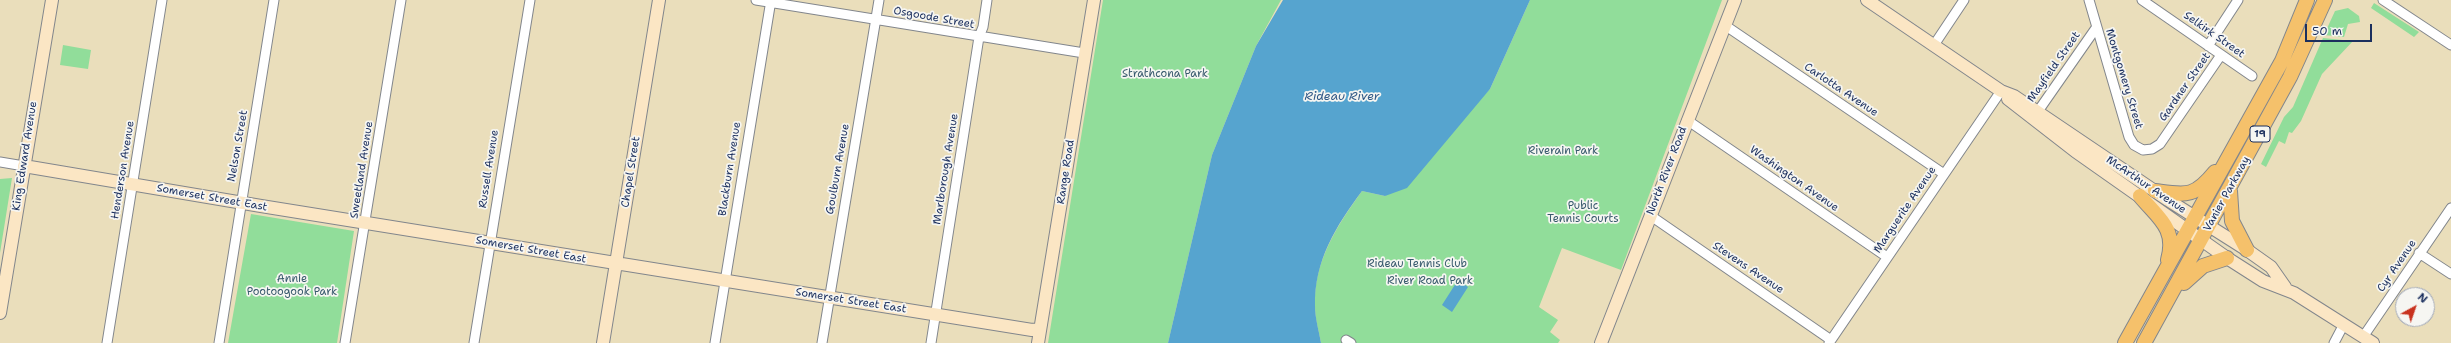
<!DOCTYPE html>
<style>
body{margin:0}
#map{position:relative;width:2451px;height:343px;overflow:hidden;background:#eadebb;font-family:"Shantell Sans",sans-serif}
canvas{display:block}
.north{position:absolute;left:2395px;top:287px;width:40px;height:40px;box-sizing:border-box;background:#f6f6f2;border:1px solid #9ea6b7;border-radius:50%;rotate:40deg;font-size:11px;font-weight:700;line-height:16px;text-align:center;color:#1b2f5e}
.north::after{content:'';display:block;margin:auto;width:14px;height:18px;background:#c8321e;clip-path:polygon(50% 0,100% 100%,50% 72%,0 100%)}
.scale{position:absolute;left:2305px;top:24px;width:67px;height:18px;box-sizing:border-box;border:2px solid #1b2f5e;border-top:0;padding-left:5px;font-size:12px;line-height:14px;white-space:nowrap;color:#1b2f5e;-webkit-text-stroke:3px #f6f6f2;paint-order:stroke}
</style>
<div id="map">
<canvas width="2451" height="343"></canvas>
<div class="north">N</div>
<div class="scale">50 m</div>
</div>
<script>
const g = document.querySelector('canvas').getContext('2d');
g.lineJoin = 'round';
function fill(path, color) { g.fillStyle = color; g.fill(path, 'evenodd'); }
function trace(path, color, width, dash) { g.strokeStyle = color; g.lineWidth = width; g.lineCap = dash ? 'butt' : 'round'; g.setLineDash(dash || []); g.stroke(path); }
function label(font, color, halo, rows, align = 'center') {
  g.font = font + ' "Shantell Sans",sans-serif'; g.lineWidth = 3.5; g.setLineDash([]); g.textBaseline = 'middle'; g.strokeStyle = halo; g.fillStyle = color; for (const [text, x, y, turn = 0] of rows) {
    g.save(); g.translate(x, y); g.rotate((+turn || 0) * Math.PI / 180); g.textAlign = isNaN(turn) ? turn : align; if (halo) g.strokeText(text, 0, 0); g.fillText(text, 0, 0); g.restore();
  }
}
const green = new Path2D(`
 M1103 0H1281L1256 46 1212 155 1168 343H1048Z
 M1530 0H1722L1621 270 1562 248 1539 307 1558 320 1550 332 1560 340 1558 343H1321C1319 331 1315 319 1315 307 1313 262 1337 226 1362 191L1385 196 1490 89Z
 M2374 3 2419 32 2414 37 2371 8Z
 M2348 8 2359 16 2360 22 2348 24 2344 37 2324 35 2335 11Z
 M2323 38 2353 41 2322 74 2301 121 2292 133 2289 132 2285 144 2279 141 2266 167 2261 164 2284 117 2293 107Z
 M63 45 91 50 88 69 60 65Z
 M12 178 0 253V179Z
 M251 214 354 231 337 343H228Z`);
const water = new Path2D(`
 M1283 0H1530L1490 89 1407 188 1385 196 1362 191C1336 226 1314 261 1315 306 1315 318 1319 331 1321 343H1168L1212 155 1256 46Z
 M1458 280 1468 287 1452 312 1442 305Z`);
const street = new Path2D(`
 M756 0 1084 53
 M2089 0 2129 137 2134 145 2143 150 2152 149 2160 144 2221 55
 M2142 0 2252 76
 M2383 0 2451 45
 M1726 26 1944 174
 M1934 45 1964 0
 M2208 46 2238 0
 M2034 117 2096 28
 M1687 120 1887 257
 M0 162 24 166
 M1651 216 1831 340
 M2419 253 2451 274
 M2363 337 2451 208
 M1346 340 1351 343
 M107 343 162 0
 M219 343 274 0
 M345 343 401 0
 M474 343 530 0
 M715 343 771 0
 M822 343 879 0
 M931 343 979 37 983 27 987 0
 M1829 343 2001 91
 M2334 343 2344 324`);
const secondary = new Path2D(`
 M1867 0 2001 91 2014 96 2168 200 2247 250 2271 267 2285 287
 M2008 99 2075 151 2227 258 2263 281 2294 293 2373 343
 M24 166 261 206 1032 330 1040 329
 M0 313 52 0
 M603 343 659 0
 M1038 343 1094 0
 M1601 343 1735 0`);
const primary = new Path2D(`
 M2155 191C2186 195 2194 198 2215 172
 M2230 191 2232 221 2247 250
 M2140 196C2158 218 2177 228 2168 260
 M2184 283 2203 266 2227 258
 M2125 343 2282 61 2307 0
 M2144 343 2290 77 2325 0`);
const shields = [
 [2260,134,20]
];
const shieldNames = [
 ["19",2260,134]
];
const streetNames = [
 ["Osgoode Street",934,18,10],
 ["Selkirk Street",2214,35,35],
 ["Mayfield Street",2054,67,-55],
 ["Montgomery Street",2124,79,73],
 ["Gardner Street",2185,87,-55],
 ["Carlotta Avenue",1841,90,34],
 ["Nelson Street",238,146,-80],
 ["King Edward Avenue",25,156,-81],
 ["Russell Avenue",489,169,-81],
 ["Blackburn Avenue",730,169,-81],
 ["Goulburn Avenue",838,169,-80],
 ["Marlborough Avenue",946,169,-81],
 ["Henderson Avenue",123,170,-81],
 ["Sweetland Avenue",362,170,-81],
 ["North River Road",1667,171,-69],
 ["Chapel Street",631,172,-81],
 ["Range Road",1066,172,-81],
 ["Washington Avenue",1794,179,35],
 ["McArthur Avenue",2146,185,34],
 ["Vanier Parkway",2227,194,-61],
 ["Somerset Street East",212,198,10],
 ["Marguerite Avenue",1905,210,-56],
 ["Somerset Street East",531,250,10],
 ["Cyr Avenue",2397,266,-56],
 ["Stevens Avenue",1748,268,34],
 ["Somerset Street East",851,301,9]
];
const parkNames = [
 ["Strathcona Park",1165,74],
 ["Riverain Park",1563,151],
 ["Public",1583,206],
 ["Tennis Courts",1583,219],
 ["Rideau Tennis Club",1417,264],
 ["Annie",292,279],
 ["Pootoogook Park",292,292],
 ["River Road Park",1430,281]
];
const waterNames = [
 ["Rideau River",1342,97]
];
fill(green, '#91dd9a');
fill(water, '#56a4cf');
trace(street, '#82868c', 11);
trace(secondary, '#82868c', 14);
trace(primary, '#82868c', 16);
trace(street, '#fff', 9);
trace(secondary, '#fbe6c4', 12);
trace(primary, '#f5c16b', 14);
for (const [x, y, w] of shields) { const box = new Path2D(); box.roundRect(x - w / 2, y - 8, w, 16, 3); g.fillStyle = '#f6f6f2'; g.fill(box); trace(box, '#1b2f5e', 1); }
label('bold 10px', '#1b2f5e', null, shieldNames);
label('11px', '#1b2f5e', '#f6f6f2', streetNames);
label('11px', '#385a6d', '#f6f6f2', parkNames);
label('italic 12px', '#305886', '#f6f6f2', waterNames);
</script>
